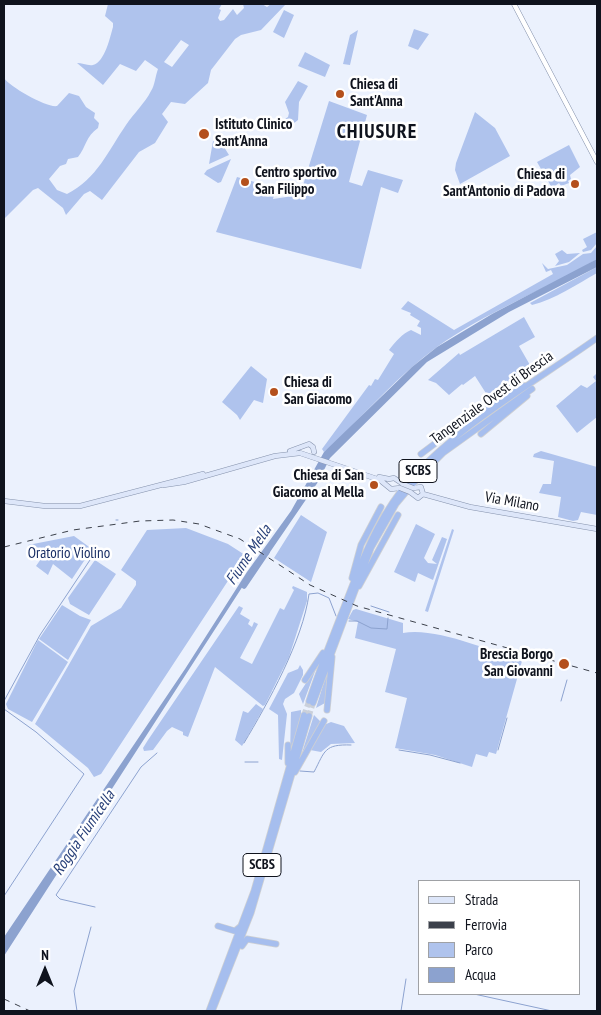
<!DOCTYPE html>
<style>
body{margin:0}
#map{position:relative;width:601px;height:1015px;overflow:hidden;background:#ebf1fd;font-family:"PT Sans Narrow",sans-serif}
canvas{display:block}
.frame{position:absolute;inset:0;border:5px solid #0f131d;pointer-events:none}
.legend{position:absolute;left:418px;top:880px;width:162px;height:115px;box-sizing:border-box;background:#fff;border:1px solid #9fa1a5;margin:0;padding:6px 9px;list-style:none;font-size:15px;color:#0f131d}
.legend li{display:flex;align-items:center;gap:10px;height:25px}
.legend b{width:25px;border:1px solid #9fa1a5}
.north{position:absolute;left:20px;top:945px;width:50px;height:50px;-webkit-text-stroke:4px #fff;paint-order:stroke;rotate:0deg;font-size:14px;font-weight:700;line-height:20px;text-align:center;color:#0f131d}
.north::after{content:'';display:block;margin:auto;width:18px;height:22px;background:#0f131d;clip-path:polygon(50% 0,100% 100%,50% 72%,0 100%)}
</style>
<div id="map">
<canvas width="601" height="1015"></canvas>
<div class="frame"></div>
<ul class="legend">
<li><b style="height:6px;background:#dde6f9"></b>Strada</li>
<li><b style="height:6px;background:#3b404a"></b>Ferrovia</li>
<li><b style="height:14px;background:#afc3ed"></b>Parco</li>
<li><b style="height:14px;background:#8ca2cf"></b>Acqua</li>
</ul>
<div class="north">N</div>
</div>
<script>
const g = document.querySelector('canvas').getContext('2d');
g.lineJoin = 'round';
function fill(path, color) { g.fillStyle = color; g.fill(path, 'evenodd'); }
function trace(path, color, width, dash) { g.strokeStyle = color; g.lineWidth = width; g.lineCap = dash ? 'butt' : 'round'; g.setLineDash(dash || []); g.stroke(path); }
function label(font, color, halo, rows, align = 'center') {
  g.font = font + ' "PT Sans Narrow",sans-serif'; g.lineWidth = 5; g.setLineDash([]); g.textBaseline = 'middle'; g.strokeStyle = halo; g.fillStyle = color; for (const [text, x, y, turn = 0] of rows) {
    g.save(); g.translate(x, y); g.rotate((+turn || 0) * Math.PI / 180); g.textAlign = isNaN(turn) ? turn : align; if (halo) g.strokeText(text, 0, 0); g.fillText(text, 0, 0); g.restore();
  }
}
const green = new Path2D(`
 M108 4H222L219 9 221 10 218 18 220 21 224 20 233 9 237 15 244 8 243 4H262L267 7 271 4H286L261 30 241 35 235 39 211 70 208 83 185 104 171 102 162 114 168 122 155 143 139 152 102 200 90 191 84 194 66 215 63 208 38 188 33 190 4 219V78C10 87 47 108 57 106L69 93 79 96 86 107 95 113 94 118 99 123 98 128C86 136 86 147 78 157L68 159 66 164 60 166 49 179 57 190 67 194C97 179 108 151 126 125 134 113 145 103 151 91 155 85 155 77 158 69L145 60 136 71 120 64 103 85 77 63C82 63 88 66 93 65 105 62 110 37 113 27V23L105 16ZM181 40 189 45 172 67 164 62Z
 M284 10 294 15 284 38 273 32Z
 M414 29 429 34 418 50 408 46Z
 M358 30 350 65 343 64 350 35Z
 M305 52 330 65 325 77 298 66Z
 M298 81 308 86 299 102 298 120 284 131 276 125 288 117 289 113 285 102Z
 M329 101 367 115 349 182 362 186 368 170 403 180 398 193 381 187 361 269 216 232 237 177 276 188 273 199 300 195Z
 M475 112 495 128 510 156 460 184 455 170 456 163Z
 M213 141 224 147 229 155 209 164Z
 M569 145 580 167 570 175 571 179 568 181 569 183 561 186 559 183 552 188 537 162Z
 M231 159 221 182 218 183 204 174 207 170Z
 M597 232V243L591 250 583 252 582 250 587 247 583 239Z
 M597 246V259C545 290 486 312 437 347 399 375 367 411 334 444L324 452 322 449 369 385 371 386 375 379 378 380 394 354 389 350C395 342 403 333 411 330L421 335V328L417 326 420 321 410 315 411 313 401 309 408 301 454 330 553 274 551 270 546 272 542 263 548 269 567 265 583 254 591 253Z
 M562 250 567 254 580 253 569 262 555 266 559 261 555 254Z
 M597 267V273C576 285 555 299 532 305L530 303Z
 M524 317 535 337 519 346 534 372 489 398 475 376 463 385 462 384 449 395 436 383 428 380 459 353 460 355Z
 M251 366 267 379 263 403 254 400 240 420 237 415 222 402Z
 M597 373V417L577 433 556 406 581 385 587 388 596 381 593 377Z
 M541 451 597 467V515L581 512 578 520 573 521 558 517 561 497 539 493 543 484H551L554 461 533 457 534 454Z
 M301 515 327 532 311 582 274 558Z
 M416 524 435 534 424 558 428 563 437 564 432 560 442 537 447 539 433 580 418 573 415 582 394 572Z
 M186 528 228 544 245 555 101 774 94 777 88 768 35 724 91 626 121 608 136 585V581L121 570 147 530Z
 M452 529 454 530 428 612 425 611Z
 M74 536 92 549 72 579 53 564 48 575 36 566 43 556 28 545Z
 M95 560 116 574 89 615 70 604 68 598Z
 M293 586 307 592V601L289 657 265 705 263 706 215 667 188 737 183 735V732L172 727 167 731 153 750 144 751 143 748 148 740 239 606 243 608 240 614 250 620 248 624 252 627 254 622 258 624 240 658 252 664 280 608 284 610 294 590 292 588Z
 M62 605 80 616 91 620 68 660 39 639Z
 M356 609 403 623V633C437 627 490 651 522 661L496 754 489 752 487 757 476 754 472 767 435 755 395 748 407 698 385 692 396 649 355 638 358 622 348 619 353 610Z
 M38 640 68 662 32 722 8 709 6 704Z
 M300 665 303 670V675L294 693 285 699 283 704 287 714 282 760 279 759 278 715 269 709 288 673 298 669Z
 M317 666 303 704 299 694Z
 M328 669 325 703 316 708Z
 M256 704 263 709 242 746 235 740 243 711 248 713Z
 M301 710V719L290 755 291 712Z
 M314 715 321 722 300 759Z
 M331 722 344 726 355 743 331 744 321 752 310 750 324 725Z`);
const water = new Path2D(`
 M597 259V267L509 312 427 362 330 458 318 482 268 555 261 558 4 956V937L185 669 247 572 291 511 324 452 412 367 437 347 492 314Z`);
const stream = new Path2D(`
 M116 520H118
 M371 606 389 612
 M349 621H357L371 628 387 629 388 618
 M4 701 40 635 92 557
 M561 701 567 680
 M4 709 36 732 84 774 4 896
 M244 743C268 703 303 640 309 594L318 593 329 598 336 616
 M399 750 430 755 460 763
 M498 750 507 718
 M245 762H258
 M300 771 314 772C325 751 324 744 351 745
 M95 907 60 899 56 895 141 767 157 753
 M474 994 552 1011
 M77 1011 74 991 91 927
 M401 1011 406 979`);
const river = new Path2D(`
 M244 586 267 552`);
const trunkTunnel = new Path2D(`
 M304 715 309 701
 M309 716 313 703`);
const tertiary = new Path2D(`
 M514 4 597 162`);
const secondary = new Path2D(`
 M290 451 309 444 313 447 314 452
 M379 477 389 479 394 478 403 484
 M164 485 184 482 275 456 300 453 380 480 391 489 400 488
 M413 488 421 487 423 494
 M410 492 418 498 423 494 470 507 597 529
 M4 501 45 506H80L203 474`);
const trunk = new Path2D(`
 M481 434 527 396
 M421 454 449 433 524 386
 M352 578 361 545 381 507
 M359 586 398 515
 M305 680 323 653
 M309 701C320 668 333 635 346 602 361 563 375 525 401 491 448 431 534 383 597 338
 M313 703 371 548 396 504 417 479 443 453 532 389
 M327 710 332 657
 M288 745V763
 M295 772 324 721
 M218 926 235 931 241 926
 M242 946 247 939 276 944
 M213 1009 251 913 309 716
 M209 1011 254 891 304 715`);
const rail = new Path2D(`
 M4 547 73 530 140 521 173 520 199 524 240 539 310 585 357 606 597 673
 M4 999 30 1011
 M4 1010 6 1011`);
const secondaryBridge = new Path2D(`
 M403 484 413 488
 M400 488 410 492`);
const markers = [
 [340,94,5,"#b4501c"],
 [204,134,6,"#b4501c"],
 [245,182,5,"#b4501c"],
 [575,184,5,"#b4501c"],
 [274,392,5,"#b4501c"],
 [374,485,5,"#b4501c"],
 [564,664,6,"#b4501c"]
];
const shields = [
 [418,471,38],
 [262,865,38]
];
const shieldNames = [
 ["SCBS",418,471],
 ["SCBS",262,865]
];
const poiNames = [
 ["Chiesa di",350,85],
 ["Sant'Anna",350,102],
 ["Istituto Clinico",215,125],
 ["Sant'Anna",215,142],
 ["Centro sportivo",255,173],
 ["San Filippo",255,190],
 ["Chiesa di",565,175,"right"],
 ["Sant'Antonio di Padova",565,192,"right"],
 ["Chiesa di",284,383],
 ["San Giacomo",284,400],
 ["Chiesa di San",364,476,"right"],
 ["Giacomo al Mella",364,493,"right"],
 ["Brescia Borgo",553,655,"right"],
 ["San Giovanni",553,672,"right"]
];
const streetNames = [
 ["Tangenziale Ovest di Brescia",492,398,-36],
 ["Via Milano",512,502,10]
];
const parkNames = [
 ["Oratorio Violino",69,554]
];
const waterNames = [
 ["Fiume Mella",249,555,-56],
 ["Roggia Fiumicella",84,833,-56]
];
const districtNames = [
 ["CHIUSURE",377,132]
];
fill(green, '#afc3ed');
fill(water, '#8ca2cf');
trace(stream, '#8ca2cf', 1);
trace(river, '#8ca2cf', 5.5);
trace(trunkTunnel, '#cad0db', 5.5, [5.5, 3]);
trace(tertiary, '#8592ac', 5.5);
trace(secondary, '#8592ac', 5.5);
trace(trunk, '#cfd0d2', 7);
trace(tertiary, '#fff', 4.5);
trace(secondary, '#dde6f9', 4.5);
trace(trunk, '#a6beee', 5.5);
trace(rail, '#3b404a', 1, [6, 6]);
trace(secondaryBridge, '#8592ac', 5.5, []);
trace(secondaryBridge, '#dde6f9', 4.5);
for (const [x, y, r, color] of markers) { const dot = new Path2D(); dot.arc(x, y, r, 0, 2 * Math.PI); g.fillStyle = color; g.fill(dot); trace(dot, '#fff', 2); }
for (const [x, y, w] of shields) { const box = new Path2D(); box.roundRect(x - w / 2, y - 11.5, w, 23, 4); g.fillStyle = '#fff'; g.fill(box); trace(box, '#0f131d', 1); }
label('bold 14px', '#0f131d', null, shieldNames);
label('bold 15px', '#0f131d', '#fff', poiNames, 'left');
label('15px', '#0f131d', '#fff', streetNames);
label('15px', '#172d64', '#fff', parkNames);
label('italic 16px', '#284079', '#fff', waterNames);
g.letterSpacing = '1px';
label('bold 20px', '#0f131d', '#fff', districtNames);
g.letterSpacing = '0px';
</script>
